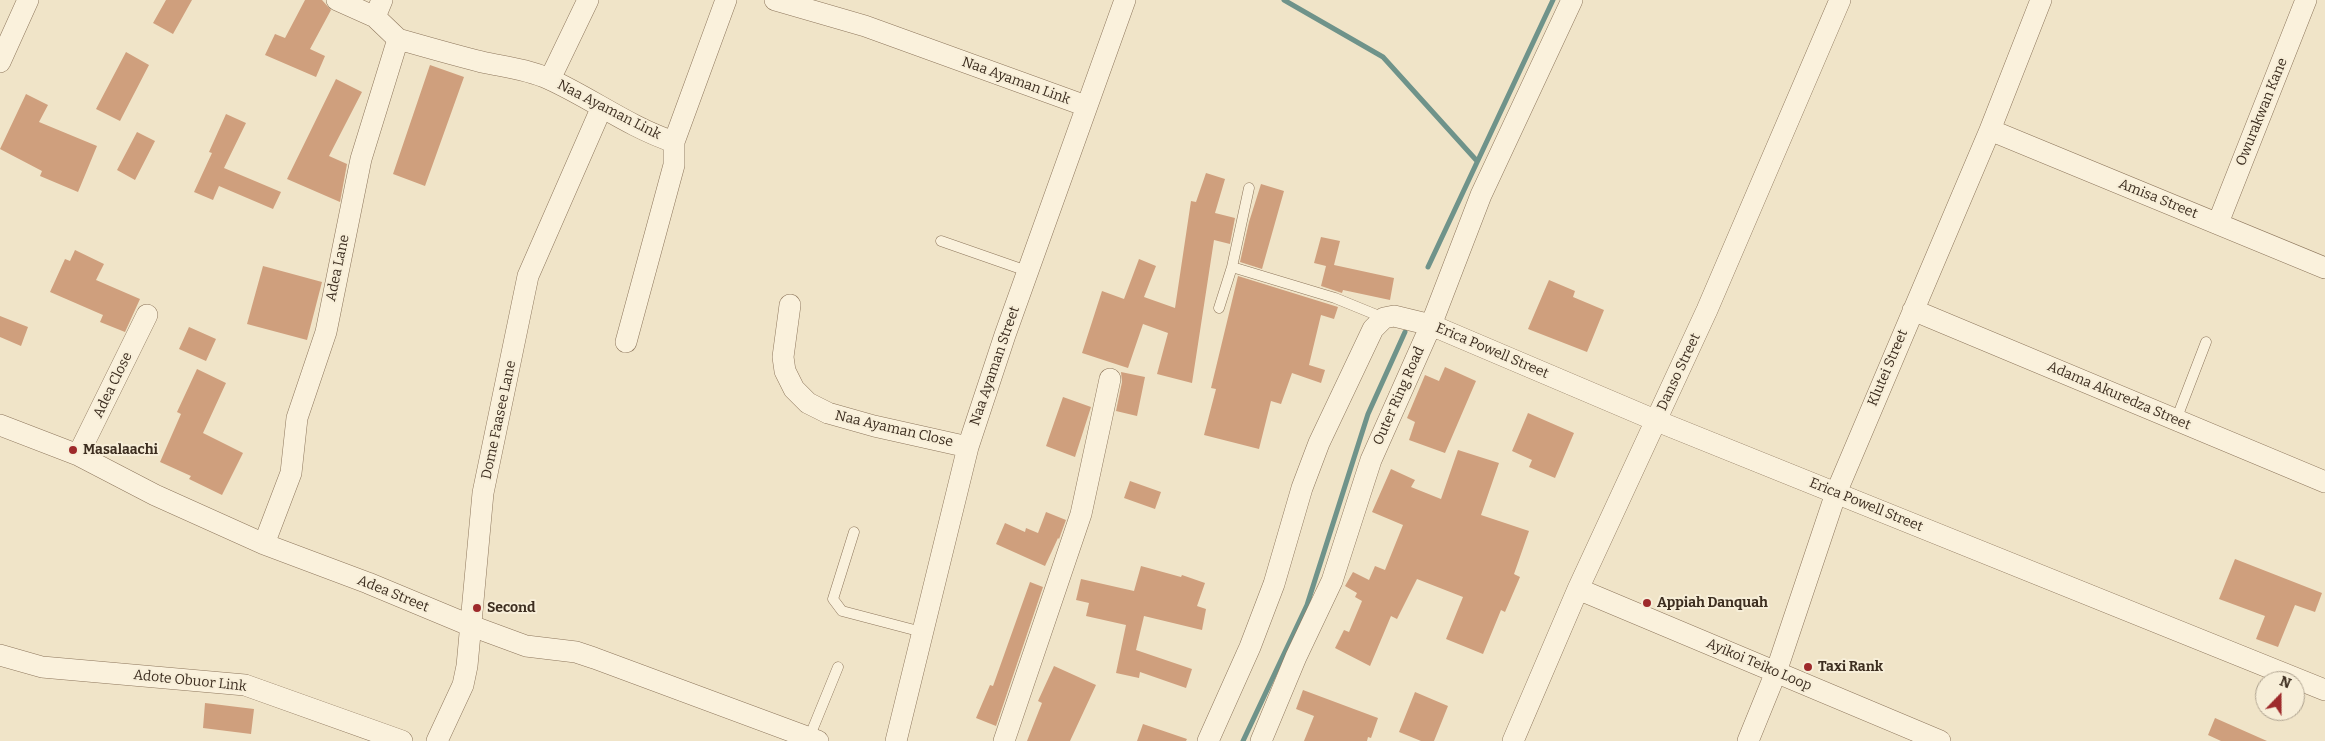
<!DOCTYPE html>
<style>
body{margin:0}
#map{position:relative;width:2325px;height:741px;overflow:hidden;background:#f0e4c8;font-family:Bitter,serif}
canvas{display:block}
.north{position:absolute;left:2255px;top:671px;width:50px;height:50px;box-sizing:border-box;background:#f7eed8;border:1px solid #ada18e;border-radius:50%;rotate:22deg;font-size:14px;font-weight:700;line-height:20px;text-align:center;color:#3d2e20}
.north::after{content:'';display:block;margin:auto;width:18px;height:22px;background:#9e2a2b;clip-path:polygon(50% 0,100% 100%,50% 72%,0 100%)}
</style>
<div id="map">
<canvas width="2325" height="741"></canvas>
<div class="north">N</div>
</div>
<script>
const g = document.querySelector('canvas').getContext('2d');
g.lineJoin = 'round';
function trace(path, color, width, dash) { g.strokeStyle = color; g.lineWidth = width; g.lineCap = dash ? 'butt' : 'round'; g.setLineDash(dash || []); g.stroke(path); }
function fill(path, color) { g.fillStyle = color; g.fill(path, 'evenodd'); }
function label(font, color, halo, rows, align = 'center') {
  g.font = font + ' Bitter,serif'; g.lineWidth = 4; g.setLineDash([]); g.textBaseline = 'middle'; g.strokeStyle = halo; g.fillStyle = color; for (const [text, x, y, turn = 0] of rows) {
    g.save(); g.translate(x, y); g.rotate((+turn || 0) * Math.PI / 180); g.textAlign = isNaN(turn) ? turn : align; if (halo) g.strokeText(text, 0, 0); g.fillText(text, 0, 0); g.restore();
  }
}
const stream = new Path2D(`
 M1284 0 1383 57 1477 161
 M1428 267 1553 0
 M1243 741 1307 605 1368 414 1405 332`);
const building = new Path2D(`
 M166 0H192L173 34 153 23Z
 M305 0H322L331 10 310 49 325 56 316 77 265 55 275 34 285 38Z
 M126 52 149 65 120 121 96 109Z
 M430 65 464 77 425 186 393 174Z
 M336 79 362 92 329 156 347 164 340 202 287 179Z
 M26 94 48 105 39 122 97 146 78 192 40 176 42 171 0 149Z
 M226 114 246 123 224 168 281 192 273 209 219 186 213 200 194 192 212 153 209 152Z
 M137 132 155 141 135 180 117 170Z
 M1206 173 1225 179 1215 213 1235 218 1230 244 1214 240 1192 383 1157 374 1168 333 1143 324 1128 368 1082 353 1102 291 1124 299 1139 259 1156 266 1144 297 1175 308 1191 201 1196 202Z
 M1261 184 1284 191 1262 269 1240 262 1249 222Z
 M1321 237 1340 241 1334 265 1394 278 1390 300 1343 290 1342 293 1321 286 1326 266 1314 263Z
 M75 250 104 264 96 280 140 299 125 332 100 322 103 315 50 292 65 259 70 261Z
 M263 266 322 282 307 340 247 324Z
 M1238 276 1338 307 1334 319 1321 315 1309 365 1325 370 1321 383 1292 373 1281 404 1271 401 1259 449 1204 435 1216 389 1211 388Z
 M1549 280 1575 291 1573 297 1604 310 1587 352 1528 329Z
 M0 316 28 327 21 346 0 337Z
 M189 327 216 339 206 361 179 349Z
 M1445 367 1476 381 1445 453 1409 440 1415 422 1407 418 1425 375 1439 381Z
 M197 369 226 383 203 433 243 453 222 495 189 479 191 476 160 462 181 414 177 412Z
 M1121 372 1145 377 1137 416 1116 411 1122 382Z
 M1063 397 1091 407 1075 457 1046 446Z
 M1528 413 1574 433 1555 478 1529 467 1532 460 1512 451Z
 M1458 450 1499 463 1481 515 1529 531 1514 574 1520 577 1505 612 1501 610 1483 654 1446 639 1463 597 1417 579 1397 619 1391 616 1370 666 1335 648 1344 630 1349 632 1362 601 1355 597 1357 593 1345 586 1353 572 1369 580 1375 566 1385 570 1403 525 1372 512 1391 469 1415 480 1411 487 1441 499Z
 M1130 481 1161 492 1155 509 1124 498Z
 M1046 512 1066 520 1059 539 1058 538 1045 566 996 544 1005 523 1025 532 1026 528 1038 533Z
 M2235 559 2322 593 2315 612 2295 605 2278 647 2256 639 2265 616 2219 599Z
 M1141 566 1181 577 1182 575 1205 583 1197 606 1206 609 1202 630 1144 616 1136 650 1192 669 1186 688 1140 672 1139 678 1116 673 1126 625 1086 616 1089 603 1076 600 1081 579 1134 591Z
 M1030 582 1043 587 996 726 976 718 990 685 993 686Z
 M1054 666 1096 685 1070 741H1027L1042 703 1038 701Z
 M1303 690 1378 718 1371 738 1368 737 1367 741H1304L1314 716 1296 709Z
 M1415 692 1448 706 1434 741H1421L1399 732Z
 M205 703 254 709 251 734 203 728Z
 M2215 718 2267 741H2221L2208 735Z
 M1143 724 1187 739 1186 741H1137Z`);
const lane = new Path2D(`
 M1249 188 1232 267 1335 298 1384 318
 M941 241 1027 271
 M1219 308 1232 267
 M2176 420 2206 342
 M854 532 833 599 842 611 922 632
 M809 738 838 667`);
const street = new Path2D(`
 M337 0 375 17
 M775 0 865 26 1086 106
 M398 39C426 47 454 55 482 62 505 67 527 69 549 79 591 98 629 127 674 142L726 0
 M0 62 28 0
 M550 79 588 0
 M1990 130 2325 268
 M2218 223 2306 0
 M790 305 783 357 785 371 794 389 808 403 828 413 874 426 968 447
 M1913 310 2325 482
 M626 342 674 165V142
 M0 425 78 455 155 495 264 544 368 583 469 625 526 646 576 652 594 658 818 741
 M78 455 147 315
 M264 544 291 473 297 418 326 332 361 159 398 39 375 17 382 0
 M1578 589 1940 741
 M0 655 42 667 245 685 402 741
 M437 741 463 685 467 666 483 493 528 276 601 109
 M896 741 968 447 1005 335 1125 0
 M1004 741 1081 514 1110 379
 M1208 741 1250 647 1274 584 1302 488 1319 443 1373 329 1384 318 1394 316 1431 325 1657 421 2325 690
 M1261 741 1296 657 1332 581 1371 460 1431 325 1481 195 1572 0
 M1513 741 1578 589 1707 310 1840 0
 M1748 741 1776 672 1836 493 1990 130 2041 0`);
const markers = [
 [73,450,5,"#9e2a2b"],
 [1647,603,5,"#9e2a2b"],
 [477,608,5,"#9e2a2b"],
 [1808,667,5,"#9e2a2b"]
];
const streetNames = [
 ["Naa Ayaman Link",1016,81,20],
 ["Naa Ayaman Link",609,110,27],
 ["Owurakwan Kane",2262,112,-68],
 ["Amisa Street",2158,199,22],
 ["Adea Lane",338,268,-78],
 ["Erica Powell Street",1492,351,23],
 ["Naa Ayaman Street",995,366,-71],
 ["Klutei Street",1888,368,-67],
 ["Danso Street",1679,372,-65],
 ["Adea Close",113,385,-64],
 ["Outer Ring Road",1399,396,-66],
 ["Adama Akuredza Street",2119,396,23],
 ["Dome Faasee Lane",499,420,-78],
 ["Naa Ayaman Close",894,429,13],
 ["Erica Powell Street",1866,505,22],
 ["Adea Street",393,594,22],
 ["Ayikoi Teiko Loop",1759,665,23],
 ["Adote Obuor Link",190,681,6]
];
const poiNames = [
 ["Masalaachi",83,450],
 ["Appiah Danquah",1657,603],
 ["Second",487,608],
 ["Taxi Rank",1818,667]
];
trace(stream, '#6f938a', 5);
fill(building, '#cf9f7d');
trace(lane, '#8d765c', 11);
trace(street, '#8d765c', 22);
trace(lane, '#faf1dc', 10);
trace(street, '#faf1dc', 21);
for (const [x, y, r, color] of markers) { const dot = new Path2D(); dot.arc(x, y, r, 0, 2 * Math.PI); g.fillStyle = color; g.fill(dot); trace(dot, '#f7eed8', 2); }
label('14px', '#3d2e20', '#f7eed8', streetNames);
label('bold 14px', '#3d2e20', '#f7eed8', poiNames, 'left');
</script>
